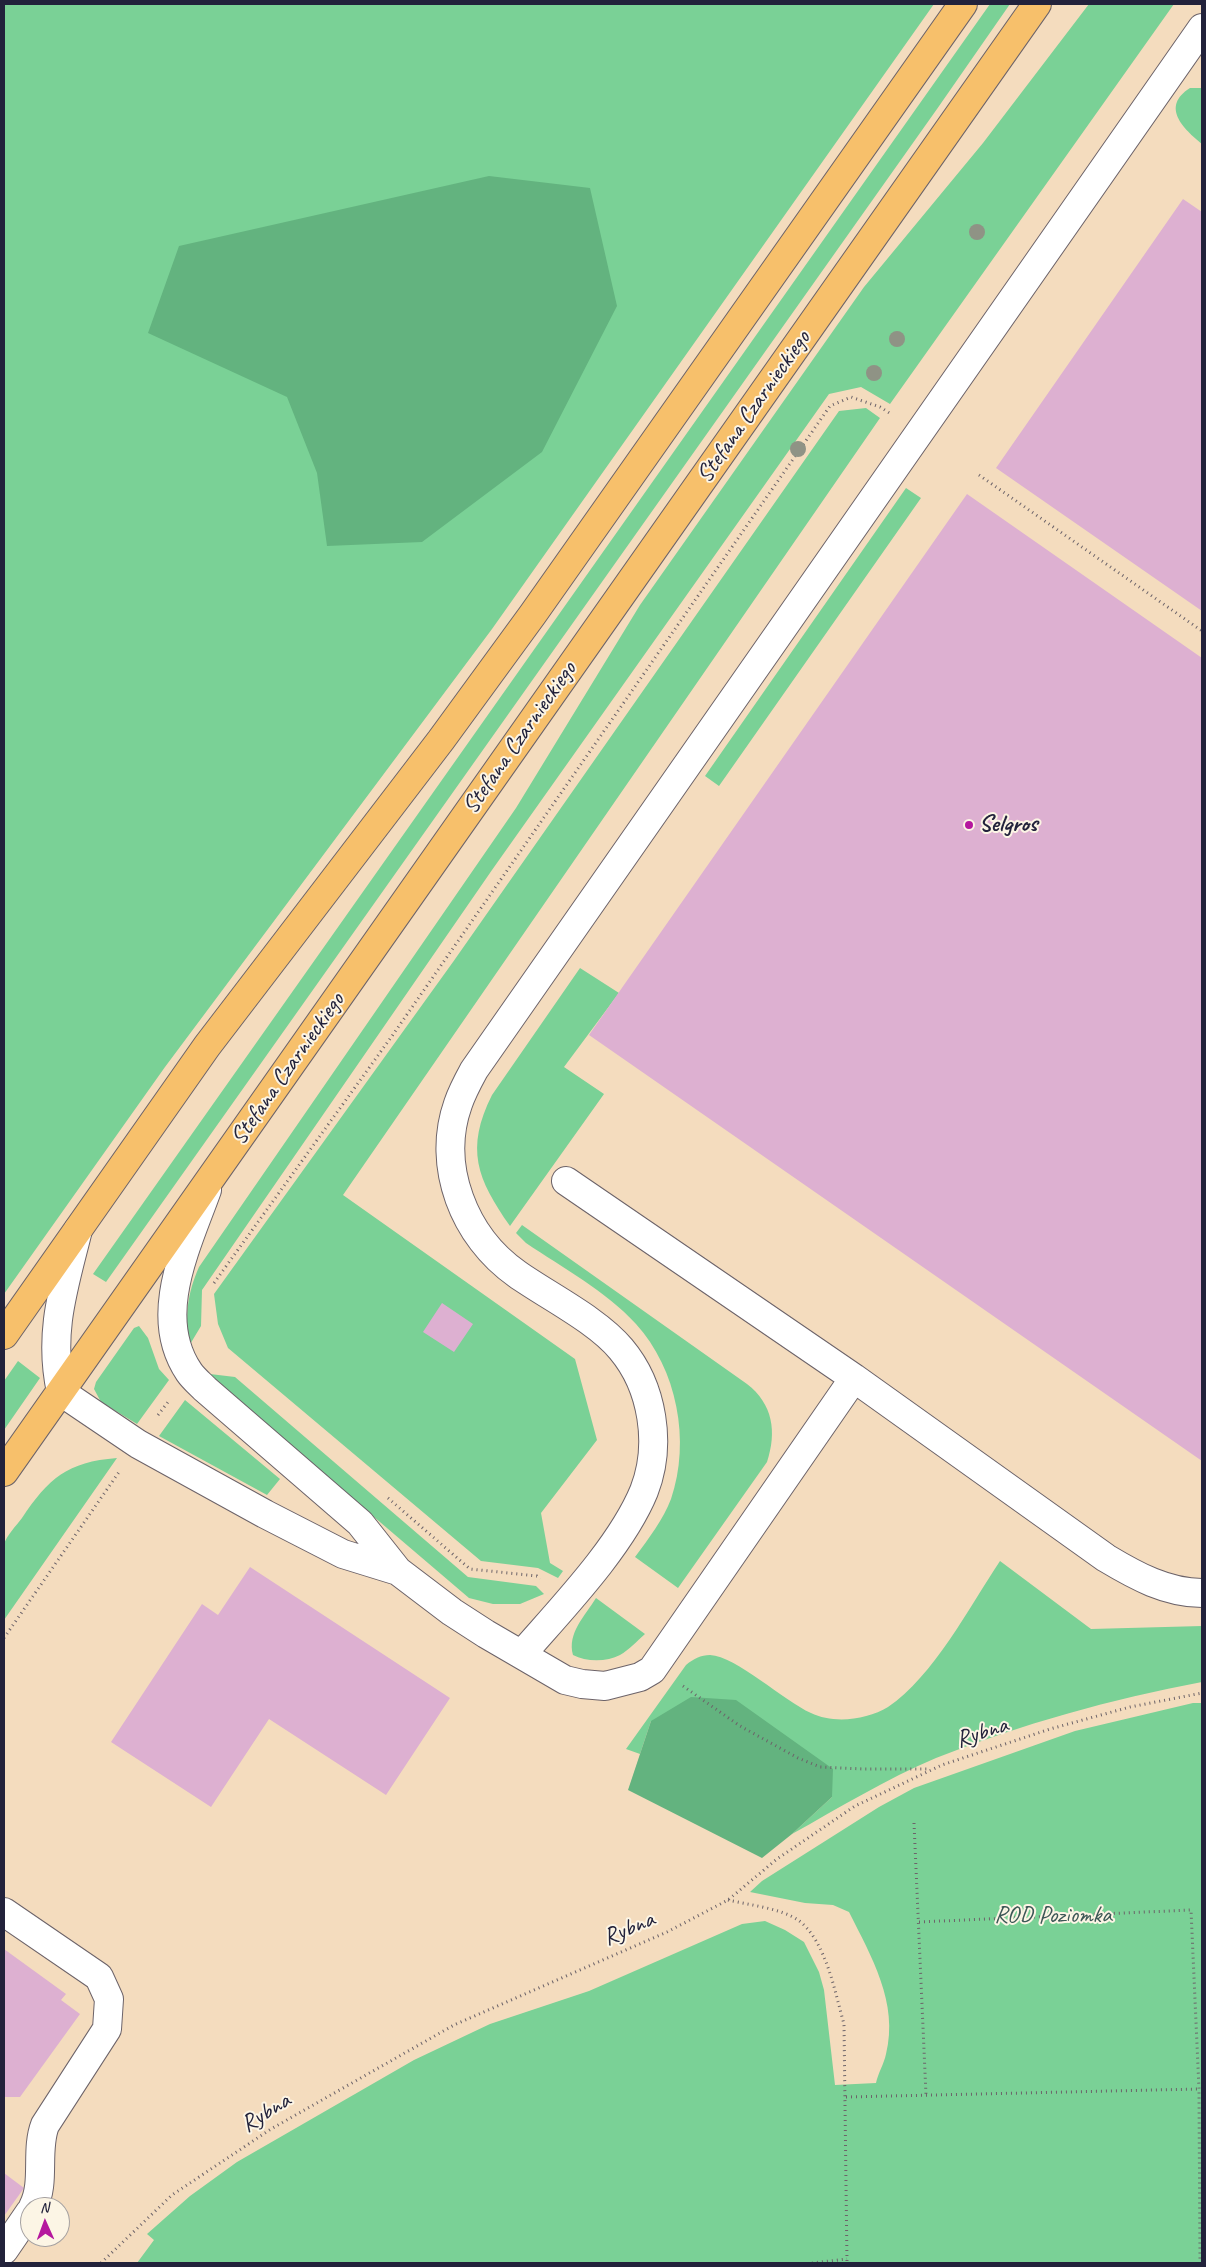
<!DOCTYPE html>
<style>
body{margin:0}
#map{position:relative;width:1206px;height:2267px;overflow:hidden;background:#f4dcbe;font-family:Caveat,sans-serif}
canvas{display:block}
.frame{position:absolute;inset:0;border:5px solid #22223b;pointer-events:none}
.north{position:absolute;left:20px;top:2197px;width:50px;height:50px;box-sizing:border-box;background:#fcf5e5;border:1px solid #a5a1a1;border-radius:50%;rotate:358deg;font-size:14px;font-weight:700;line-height:20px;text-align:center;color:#22223b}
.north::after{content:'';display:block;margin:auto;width:18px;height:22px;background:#b5179e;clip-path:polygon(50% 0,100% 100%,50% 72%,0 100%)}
</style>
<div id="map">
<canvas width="1206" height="2267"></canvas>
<div class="frame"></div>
<div class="north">N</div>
</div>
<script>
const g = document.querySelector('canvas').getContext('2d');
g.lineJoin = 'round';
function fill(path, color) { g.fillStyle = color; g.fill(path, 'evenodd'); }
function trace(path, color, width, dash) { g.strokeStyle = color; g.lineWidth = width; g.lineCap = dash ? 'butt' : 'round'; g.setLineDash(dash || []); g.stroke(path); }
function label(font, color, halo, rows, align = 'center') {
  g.font = font + ' Caveat,sans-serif'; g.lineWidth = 4; g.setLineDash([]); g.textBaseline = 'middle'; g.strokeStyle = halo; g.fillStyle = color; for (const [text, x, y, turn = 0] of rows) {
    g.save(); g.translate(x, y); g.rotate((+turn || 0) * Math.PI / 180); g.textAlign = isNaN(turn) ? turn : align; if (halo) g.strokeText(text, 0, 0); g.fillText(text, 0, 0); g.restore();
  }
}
const green = new Path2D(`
 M4 4H934L492 629 165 1067 4 1294Z
 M990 4H1010L937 109 106 1282 93 1274Z
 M1089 4H1174L890 404 861 387 829 394 492 870 202 1290 201 1326 189 1346C185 1316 187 1294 199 1267L516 808 640 605 864 287 983 143Z
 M1190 88H1202V144C1184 129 1160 107 1190 88Z
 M866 408 880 418 343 1195 575 1359 597 1440 541 1513 550 1563 563 1571 558 1578 538 1568 481 1561 228 1348 218 1324 214 1294 453 962 839 411Z
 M906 488 921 498 719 786 705 776Z
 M580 968 619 993 564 1067 604 1094 510 1226C477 1179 465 1149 492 1095Z
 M522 1225 747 1384C773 1404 777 1432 767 1462L678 1588 635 1557C649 1538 663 1520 671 1499 691 1441 677 1369 636 1324 606 1291 563 1268 526 1243L516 1233Z
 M139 1326 148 1338 159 1369 169 1380 137 1424 101 1402 94 1389 96 1382 134 1328Z
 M18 1361 40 1378 4 1430V1381Z
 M210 1374 235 1377 468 1577 536 1586 544 1594 520 1604H493L469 1598 217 1383Z
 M185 1400 280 1479 267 1495 159 1436Z
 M117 1458 4 1620C4 1606 1 1553 4 1544 7 1535 16 1526 22 1518 49 1478 67 1462 117 1458Z
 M1000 1561 1091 1629 1202 1626V1682C1112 1699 1021 1724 936 1758 886 1779 839 1808 792 1834L832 1797 651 1721 640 1754 626 1749 686 1665C693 1659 701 1655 710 1655 736 1656 784 1701 811 1713 833 1724 867 1720 888 1707 933 1677 970 1606 1000 1561Z
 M596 1598 645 1634C637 1641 629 1650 620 1655 607 1662 586 1662 573 1655 567 1633 585 1616 596 1598Z
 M1193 1703H1202V2263H137L154 2240 147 2234 190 2196 237 2162 414 2060 490 2024 589 1991 742 1924 765 1921 785 1930 804 1942 819 1972 824 1990 835 2085 876 2083C878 2073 884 2064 886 2054 899 2003 871 1956 849 1912L833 1905 805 1903 750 1892 762 1881 879 1807 914 1788 1075 1731Z`);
const forest = new Path2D(`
 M489 176 590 188 617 306 542 452 422 542 327 546 317 473 287 397 148 333 179 246Z
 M691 1697 736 1700 833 1769 832 1797 792 1834 762 1858 628 1790 651 1721Z`);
const building = new Path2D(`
 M1183 199 1202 212V611L996 468Z
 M967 494 1202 658V1461L589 1035Z
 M442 1303 473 1324 454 1352 423 1332Z
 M250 1567 450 1698 386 1795 269 1719 211 1807 111 1742 202 1604 218 1615Z
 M4 1949 66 1994 61 2000 80 2014 20 2097H4Z
 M4 2173 24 2188 4 2216Z`);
const path = new Path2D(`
 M979 475 1202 631
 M214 1283 392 1036 830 406 851 397 880 407 891 414
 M158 1415 168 1402
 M388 1498 470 1569 537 1576 540 1579
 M4 1638 119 1472
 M683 1686 740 1726 798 1758 820 1767 864 1769H930
 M914 1823 926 2095
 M728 1900C749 1905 780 1908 798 1920 826 1940 835 1993 844 2024L847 2263
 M919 1922 1191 1910 1199 2089 1200 2263
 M846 2097 1199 2089
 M101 2263 172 2195 271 2129 454 2025 667 1932 728 1900 777 1859 855 1806 942 1765 1050 1729 1130 1707 1202 1693
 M812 2263 847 2259`);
const minor = new Path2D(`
 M566 1181 854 1378
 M207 1190C187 1246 151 1316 189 1372 193 1378 200 1384 205 1389L360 1523 398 1571 452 1612 486 1634 565 1680 582 1684 605 1686 640 1677 652 1670 854 1378 1106 1558C1136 1576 1167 1593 1202 1593
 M78 1230C64 1287 48 1332 61 1392L138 1444 265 1514 343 1554 398 1571
 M522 1654C562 1608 621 1547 644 1491 662 1445 653 1387 621 1349 597 1320 548 1296 517 1274 464 1237 436 1166 458 1104 462 1092 468 1081 474 1070L1202 28
 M4 1912 99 1977 109 1999 107 2029 45 2125C35 2151 46 2182 33 2207
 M4 2250 30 2212`);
const major = new Path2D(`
 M4 1335 207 1046 441 740 533 614 963 4
 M4 1472 1037 4`);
const trees = [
 [977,232],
 [897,339],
 [874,373],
 [798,449]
];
const markers = [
 [969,825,5,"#b5179e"]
];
const streetNames = [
 ["Stefana Czarnieckiego",754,407,-55],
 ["Stefana Czarnieckiego",520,738,-55],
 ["Stefana Czarnieckiego",288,1069,-55],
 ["Rybna",982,1733,-18],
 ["Rybna",629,1929,-23],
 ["Rybna",266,2113,-32]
];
const poiNames = [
 ["Selgros",979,825]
];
const parkNames = [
 ["ROD Poziomka",1053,1916]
];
fill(green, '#7ad196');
fill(forest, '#63b37f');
fill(building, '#ddb0d1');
trace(minor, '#6c6369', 30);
trace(major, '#6c6369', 30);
trace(path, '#6c6369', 3, [1, 4]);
trace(minor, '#fff', 28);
trace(major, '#f7c06b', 28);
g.fillStyle = '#8f9385';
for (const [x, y] of trees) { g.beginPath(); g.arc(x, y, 8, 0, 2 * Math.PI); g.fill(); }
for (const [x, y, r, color] of markers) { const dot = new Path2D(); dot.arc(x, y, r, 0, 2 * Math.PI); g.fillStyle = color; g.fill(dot); trace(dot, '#fcf5e5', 2); }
label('24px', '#22223b', '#fcf5e5', streetNames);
label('bold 24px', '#22223b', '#fcf5e5', poiNames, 'left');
label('24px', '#3c5756', '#fcf5e5', parkNames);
</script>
